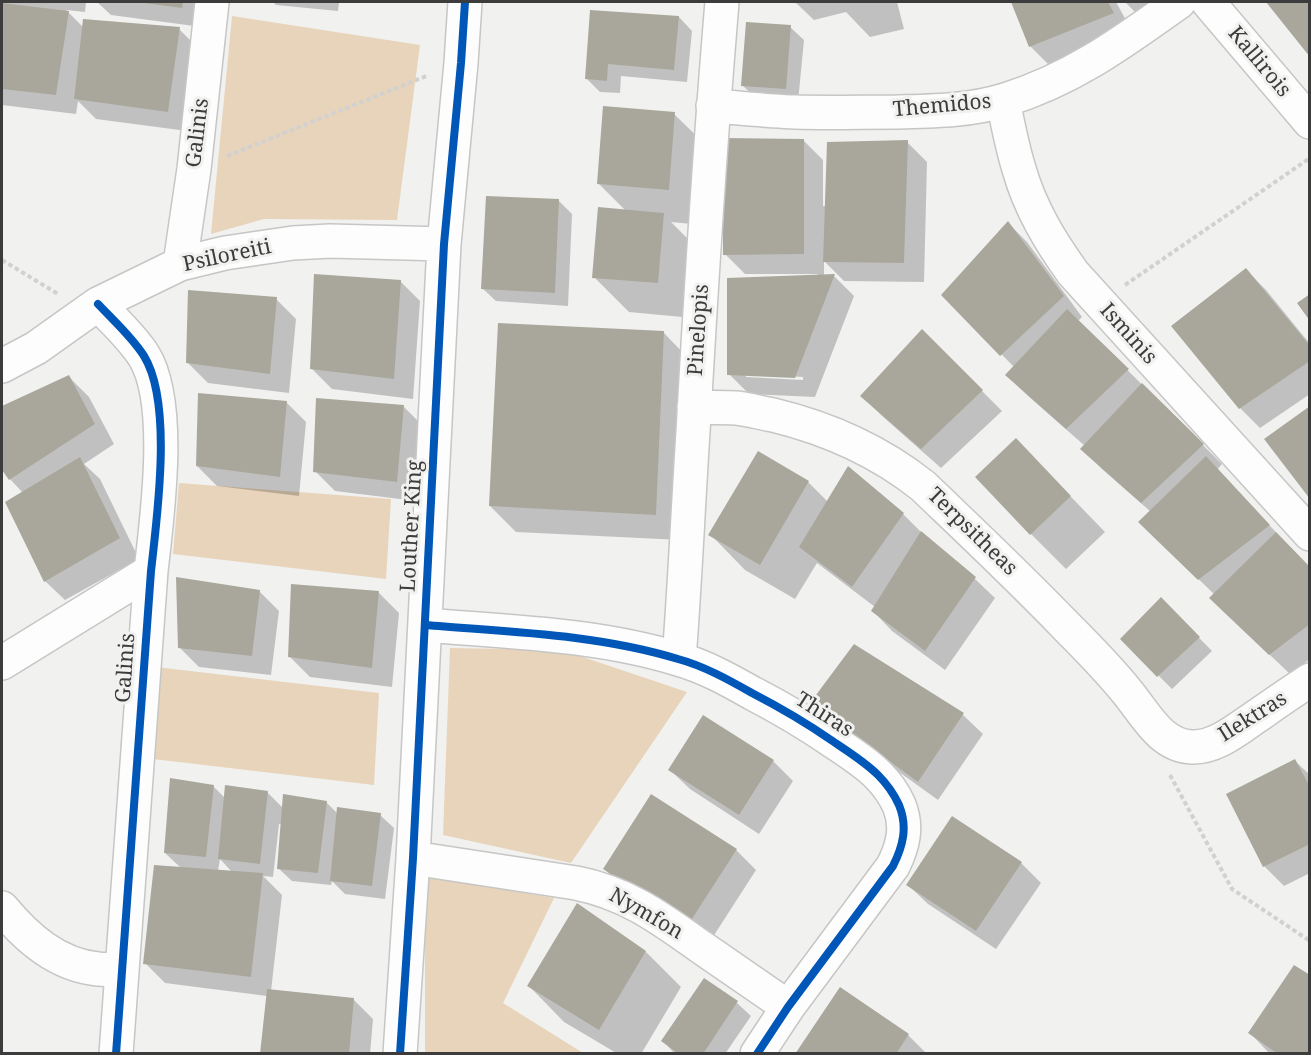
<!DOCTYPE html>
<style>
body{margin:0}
#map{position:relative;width:1311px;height:1055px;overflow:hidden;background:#f1f1f0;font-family:"Noto Serif",serif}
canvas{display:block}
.frame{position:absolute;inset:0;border:3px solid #3b3c3b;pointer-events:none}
</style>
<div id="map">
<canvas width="1311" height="1055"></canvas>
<div class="frame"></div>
</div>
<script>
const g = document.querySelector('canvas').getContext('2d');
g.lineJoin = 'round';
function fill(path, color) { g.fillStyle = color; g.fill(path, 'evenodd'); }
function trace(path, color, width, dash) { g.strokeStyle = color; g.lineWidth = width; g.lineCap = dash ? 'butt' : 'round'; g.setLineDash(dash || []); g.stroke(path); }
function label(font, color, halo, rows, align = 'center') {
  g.font = font + ' "Noto Serif",serif'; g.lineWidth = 6; g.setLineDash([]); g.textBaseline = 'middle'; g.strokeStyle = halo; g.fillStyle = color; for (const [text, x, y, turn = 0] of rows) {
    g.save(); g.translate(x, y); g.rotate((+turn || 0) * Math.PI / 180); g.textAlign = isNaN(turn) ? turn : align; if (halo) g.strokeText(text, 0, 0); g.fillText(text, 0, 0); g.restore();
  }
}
const green = new Path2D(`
 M232 16 420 45 397 220 264 219 211 234Z
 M179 483 391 499 386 579 173 554Z
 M450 648 562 650 687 692 571 863 443 835Z
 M156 667 379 693 374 785 153 759Z
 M425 876 554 898 503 1003 583 1053H425Z`);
const shadow = new Path2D(`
 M2 2H86L85 12 66 10 83 27 179 29 199 49 187 131 96 119 78 101 76 114 2 105V5H4Z
 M97 2H206L202 27 111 15Z
 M273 2H339L338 11 276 5Z
 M795 2H897L904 29 870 37 846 12 814 20Z
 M1012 2H1116L1133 33 1050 66 1030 46Z
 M1125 2H1183L1146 23Z
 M1268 2H1310V54Z
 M679 17 692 31 687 82 621 76 620 93 600 92 586 78Z
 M790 27 804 40 798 102 756 98 742 85Z
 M674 114 710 149 703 225 671 222 699 250 693 318 629 312 594 277 626 211 598 183Z
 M803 140 823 160V206H826L907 142 927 162 924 282 844 281 824 261V276H834L854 296 815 397 749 394 729 374 818 277V274H745L725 254ZM746 374 803 377V380L746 377Z
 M558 200 572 214 568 306 496 301 482 288Z
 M1008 223 1027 242 1082 317 1078 321 1222 464 1217 470 1310 568V659L1290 674 1230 617 1214 594 1160 542 1151 512 1102 469 1082 449 1085 446 1027 395 1007 375 1014 367 943 295Z
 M1246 270 1266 290 1310 344V394L1260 428 1240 408Z
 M400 281 420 301 413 399 332 389 312 369Z
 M276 299 296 319 289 393 208 383 188 363Z
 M922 331 1002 411 941 468 881 415 862 396Z
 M664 333 689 359 681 540 516 532 490 506Z
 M69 377 89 397 114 444 84 464 100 479 139 559 65 600 45 581 23 493 10 479 2 468V407Z
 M286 402 306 422 299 496 217 486 197 466Z
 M404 407 424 427 416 501 335 491 315 471Z
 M1016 440 1105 532 1066 569 1031 534Z
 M758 453 808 482 828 502 903 514 923 534 975 579 995 598 945 670 892 631 873 611 875 607 817 563 795 599 745 570 710 534Z
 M259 591 279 611 271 675 199 667 179 647Z
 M379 593 399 613 392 687 310 677 290 657Z
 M1161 599 1212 651 1172 689 1122 639Z
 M854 646 963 715 983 734 938 800 831 723 812 703Z
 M773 761 793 781 759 834 690 789 670 770Z
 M1295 761 1310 775V873L1284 886 1264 866Z
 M213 786 225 798 268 793 283 808 326 802 338 814 380 815 394 828 385 899 345 894 332 881 331 885 292 881 278 868 282 824H279L273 877 263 876 282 895 271 991 353 999 373 1019 370 1054H262L267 996 165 983 145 963 182 869 165 853ZM220 859 233 873 218 871Z
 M736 850 756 870 709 943 624 889 605 869Z
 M1021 863 1041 883 996 949 928 904 908 885Z
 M646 952 681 987 641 1054H618L564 1022 529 986Z
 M704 980 737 1003 751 1016 725 1054H675L663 1041Z
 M1250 1033 1310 1054H1270Z
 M908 1035 927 1054H797Z`);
const building = new Path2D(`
 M144 2H183L182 8 144 3Z
 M1011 2H1108L1114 13 1029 47Z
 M1266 2H1310V57Z
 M2 3 69 11 56 95 2 89Z
 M590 10 679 16 674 70 608 64 607 81 585 79Z
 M83 19 180 27 168 112 74 99Z
 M746 22 791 25 786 89 741 86Z
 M603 106 675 112 669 190 597 184Z
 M723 138 804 139V254L723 255Z
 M908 140 904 263 823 262 827 142Z
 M486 196 559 199 555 293 481 289Z
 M598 207 664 213 658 283 592 278Z
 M1008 221 1064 296 1000 356 941 295Z
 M1246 268 1310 346V361L1239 409 1171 326Z
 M314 274 401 280 394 379 310 369Z
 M835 274 795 378 727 375V278Z
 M188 290 277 297 270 374 186 363Z
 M1310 294V321L1297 303Z
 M1067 309 1129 369 1066 429 1005 375Z
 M498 323 664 331 656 515 489 506Z
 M922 329 983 390 921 449 860 396Z
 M69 375 95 424 9 480 2 470V406Z
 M1142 383 1204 444 1141 503 1080 449Z
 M198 393 287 401 280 477 196 466Z
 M316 398 404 405 397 482 313 472Z
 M1310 406V499L1264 439Z
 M1016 438 1071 496 1030 535 975 477Z
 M758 451 809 481 760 565 708 535Z
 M1206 456 1270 525 1198 580 1138 522Z
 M80 457 120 538 44 582 5 502Z
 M848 466 904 513 852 587 799 547Z
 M921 531 976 577 925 651 871 611Z
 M1276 532 1310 567V624L1269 655 1209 598Z
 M176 577 260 590 252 656 178 648Z
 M291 584 379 591 372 668 288 657Z
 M1161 597 1200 637 1157 677 1120 639Z
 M854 644 964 713 918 782 810 703Z
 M703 715 774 760 739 815 668 770Z
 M1295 759 1310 787V844L1263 867 1226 794Z
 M170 778 214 785 206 857 164 853Z
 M225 785 268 791 260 864 218 859Z
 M283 794 327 801 318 873 277 869Z
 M651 794 737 849 688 925 603 869Z
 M337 807 381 813 372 886 330 881Z
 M952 816 1022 862 976 931 906 885Z
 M154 865 263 873 251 977 143 964Z
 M577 903 646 951 599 1030 527 986Z
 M1294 965 1310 975V1054H1278L1248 1033Z
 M704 978 738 1001 703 1054H679L661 1041Z
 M840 987 909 1034 896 1054H795Z
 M267 989 354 998 349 1054H260Z`);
const path = new Path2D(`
 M227 156 429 75
 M2 260 58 294
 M1125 285 1310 158
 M1170 775 1232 889 1310 941`);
const minor = new Path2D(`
 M1208 2 1310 122
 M1003 101C1008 124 1012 147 1019 169 1030 208 1050 241 1073 273L1310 534
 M713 106C741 108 768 111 795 112 829 113 862 112 896 112 933 111 969 111 1005 100 1073 79 1123 42 1179 2
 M180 264 194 169 212 2
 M98 304C114 321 132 337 144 356 173 403 157 517 151 571L116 1054
 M2 366 36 348 98 304 180 264 225 253 293 243 330 241 444 244
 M694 407C708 408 722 407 736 408 748 409 761 413 773 415 827 428 879 451 923 486 971 532 1020 578 1066 626 1088 648 1109 669 1128 693 1146 715 1161 746 1192 747 1217 748 1240 727 1260 714 1277 702 1293 691 1310 680
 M425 625C509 632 596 634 678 659 704 666 729 680 752 693 779 707 805 722 831 740 847 751 864 761 878 775 887 784 894 794 899 805 908 827 903 846 893 866L788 1007 757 1054
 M679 659C685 583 688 508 693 432 701 288 710 145 722 2
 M2 663 151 571
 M413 858 576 883C627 893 660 918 701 947 730 967 759 987 788 1007
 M2 908C27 938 57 965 98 969 106 970 113 969 121 969
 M400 1054 413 858 444 244 461 63 465 2`);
const cycleway = new Path2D(`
 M98 304C114 321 132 337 144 356 173 403 157 517 151 571L116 1054
 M425 625C509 632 596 634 678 659 704 666 729 680 752 693 779 707 805 722 831 740 847 751 864 761 878 775 887 784 894 794 899 805 908 827 903 846 893 866L788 1007 757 1054
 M400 1054 413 858 444 244 461 63 465 2`);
const streetNames = [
 ["Kallirois",1259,62,50],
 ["Themidos",942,106,-5],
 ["Galinis",198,133,-83],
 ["Psiloreiti",227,256,-12],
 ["Pinelopis",699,330,-86],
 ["Isminis",1128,334,48],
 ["Louther King",412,526,-87],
 ["Terpsitheas",972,532,44],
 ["Galinis",126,668,-86],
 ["Thiras",824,715,33],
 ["Ilektras",1253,717,-32],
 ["Nymfon",646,914,30]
];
fill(green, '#e8d4ba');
fill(shadow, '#0003');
fill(building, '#a9a79b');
trace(minor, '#c6c6c5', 36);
trace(path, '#d1d1d0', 4, [4.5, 3]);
trace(minor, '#fdfdfd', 33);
trace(cycleway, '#0057b8', 8);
label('21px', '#3b3c3b', '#f1f2ef', streetNames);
</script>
